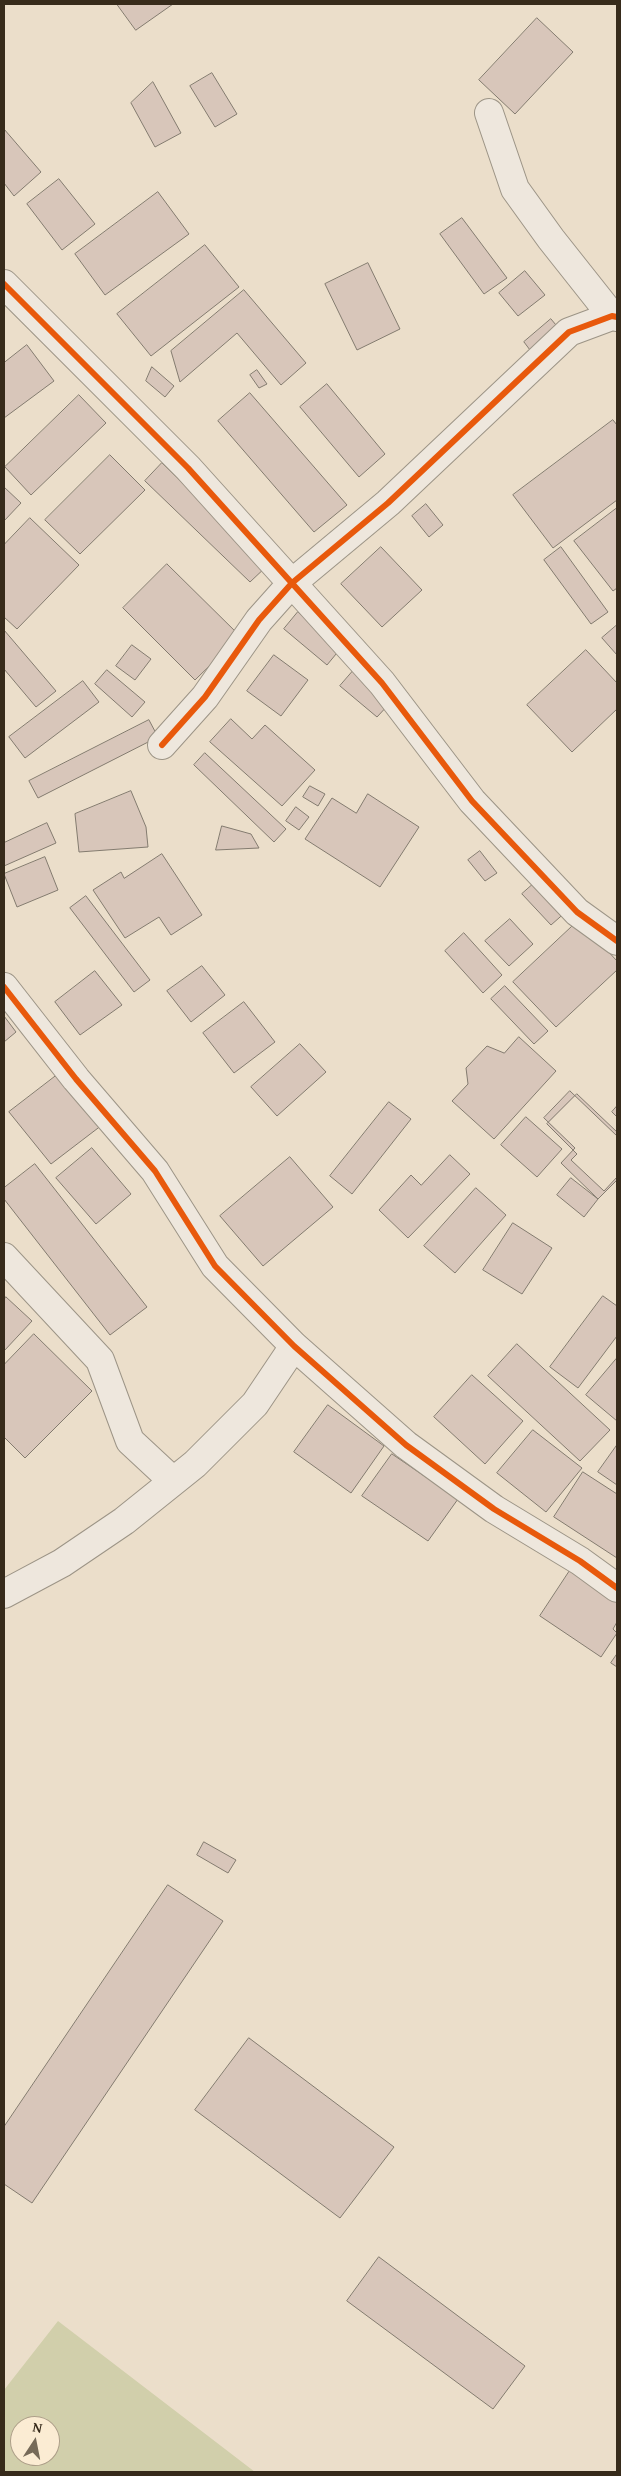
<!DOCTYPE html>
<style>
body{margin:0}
#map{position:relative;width:621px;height:2476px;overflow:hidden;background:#ebdeca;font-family:"Gentium Book Plus",serif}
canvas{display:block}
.frame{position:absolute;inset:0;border:5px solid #372b1b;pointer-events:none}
.north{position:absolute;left:10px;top:2416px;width:50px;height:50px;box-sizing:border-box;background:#fbecd3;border:1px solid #ad9f89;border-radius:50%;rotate:11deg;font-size:14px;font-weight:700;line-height:20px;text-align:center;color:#372b1b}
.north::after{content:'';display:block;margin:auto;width:18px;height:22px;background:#766a58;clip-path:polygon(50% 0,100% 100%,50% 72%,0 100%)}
</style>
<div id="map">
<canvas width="621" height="2476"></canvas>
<div class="frame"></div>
<div class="north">N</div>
</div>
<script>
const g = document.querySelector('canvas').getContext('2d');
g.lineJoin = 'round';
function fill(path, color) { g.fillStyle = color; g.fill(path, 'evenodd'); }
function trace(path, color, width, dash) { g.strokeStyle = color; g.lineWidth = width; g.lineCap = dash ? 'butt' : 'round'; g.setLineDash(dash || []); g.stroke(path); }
const green = new Path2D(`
 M58 2321 255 2472H4V2390ZM20 2426H50V2456H20Z`);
const building = new Path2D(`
 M117 4H173L136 30Z
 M537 18 573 52 515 114 479 80Z
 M212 73 237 114 215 127 190 86Z
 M153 82 181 133 155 147 131 103Z
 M4 129 41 172 14 196 4 183Z
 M59 179 95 224 62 250 27 204Z
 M158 192 189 234 105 295 75 254Z
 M462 218 507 278 484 294 440 234Z
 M205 245 239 287 151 356 117 314Z
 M368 263 400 329 357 350 325 284Z
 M525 271 545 295 518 316 499 293Z
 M244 290 306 363 281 385 237 333 180 382 171 351Z
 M551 319 561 331 533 354 524 342Z
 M27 345 54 381 4 418V363Z
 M152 367 174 386 165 397 146 381Z
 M257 370 267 384 259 388 250 375Z
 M327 384 385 454 359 477 300 407Z
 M250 393 347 505 314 532 218 421Z
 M79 395 106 423 31 495 5 467Z
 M613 420 617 425V500L553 548 513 495Z
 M110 455 145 490 80 554 45 520Z
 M162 463 268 565 250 582 145 481Z
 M4 487 21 503 4 521Z
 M426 504 443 525 429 537 412 516Z
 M617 508V588L613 591 574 541Z
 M30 518 79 565 17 629 4 617V545Z
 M381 547 422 590 382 627 341 584Z
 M561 547 608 612 591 624 544 560Z
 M167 564 240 636 195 680 123 608Z
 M298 612 341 648 327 665 284 629Z
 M617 625V655L602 638Z
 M4 630 56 691 36 707 4 669Z
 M132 645 151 659 135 680 116 666Z
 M586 650 617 683V709L572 752 527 705Z
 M274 655 308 680 281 716 247 691Z
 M107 670 145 702 132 717 95 684Z
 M353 671 390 703 377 717 340 686Z
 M83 681 99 702 25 758 9 737Z
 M231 719 252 739 265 725 315 770 282 806 210 742Z
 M149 720 158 737 38 798 29 781Z
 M205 753 286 829 274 842 194 765Z
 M310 786 325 794 318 806 303 797Z
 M131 791 146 827 148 847 79 852 75 814Z
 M368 794 419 827 380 887 305 839 332 798 356 813Z
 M296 807 309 817 299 830 286 821Z
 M47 823 56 843 4 866V843Z
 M222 826 251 834 259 848 216 850Z
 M480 851 497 873 485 881 468 860Z
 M162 854 202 915 171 935 159 917 125 938 93 890 121 872 124 878Z
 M45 857 58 890 17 907 4 874Z
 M539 879 568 910 551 925 522 894Z
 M86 896 150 980 134 992 70 908Z
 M510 919 533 944 509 966 485 941Z
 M579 920 617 961V970L556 1027 513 982Z
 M464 933 502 975 483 993 445 951Z
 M202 966 225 995 191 1022 167 991Z
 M95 971 122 1005 80 1035 55 1002Z
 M505 986 548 1031 534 1044 491 999Z
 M244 1002 275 1042 234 1073 203 1033Z
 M4 1016 16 1032 4 1042Z
 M519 1037 556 1071 494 1139 452 1101 468 1084 466 1068 487 1046 504 1053Z
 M300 1044 326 1072 277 1116 251 1087Z
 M61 1072 102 1125 51 1164 9 1112Z
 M570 1091 617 1136V1180L598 1199 561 1163 575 1148 544 1118Z
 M577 1094 617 1132V1177L604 1191 571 1160 577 1154 547 1124Z
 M389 1102 411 1119 352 1194 330 1176Z
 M617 1106V1117L612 1112Z
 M526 1117 562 1149 537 1177 501 1145Z
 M92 1148 131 1194 96 1224 56 1178Z
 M450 1155 470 1174 408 1238 379 1210 411 1175 421 1185Z
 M290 1157 333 1207 263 1266 220 1216Z
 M35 1164 147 1307 110 1335 4 1199V1188Z
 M571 1178 598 1199 584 1217 557 1195Z
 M476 1188 506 1215 455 1273 424 1246Z
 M513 1223 552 1248 522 1294 483 1270Z
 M603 1296 617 1306V1336L578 1388 550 1367Z
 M6 1297 32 1321 4 1351V1300Z
 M34 1334 92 1391 25 1458 4 1437V1365Z
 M517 1344 610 1430 580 1461 488 1376Z
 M617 1358V1421L586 1395Z
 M472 1375 523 1421 485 1464 434 1417Z
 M328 1405 384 1446 351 1493 294 1452Z
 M533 1430 582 1468 546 1512 497 1473Z
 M617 1445V1485L598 1472Z
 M392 1454 458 1499 428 1541 362 1496Z
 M583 1472 617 1494V1558L554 1517Z
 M571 1569 617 1599V1622L613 1629 617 1633 601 1657 540 1616Z
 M617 1654V1667L611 1663Z
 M204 1842 236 1860 228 1873 197 1855Z
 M168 1885 223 1921 32 2203 4 2184V2127Z
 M249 2038 394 2147 340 2218 195 2110Z
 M379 2257 525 2366 493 2409 347 2301Z`);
const minor = new Path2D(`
 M489 113 515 189 551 239 612 316
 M4 284 188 468 382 683 472 801 577 912 617 941
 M162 745 205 697 259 620 292 583 388 503 569 332 612 316 617 317
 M4 987 76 1079 155 1171 215 1266 294 1346 406 1445 494 1509 580 1561 617 1588
 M4 1257 100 1360 130 1441 173 1481
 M4 1594 62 1563 124 1521 195 1464 255 1404 294 1346`);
const cycleway = new Path2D(`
 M4 284 188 468 382 683 472 801 577 912 617 941
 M162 745 205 697 259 620 292 583 388 503 569 332 612 316 617 317
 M4 987 76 1079 155 1171 215 1266 294 1346 406 1445 494 1509 580 1561 617 1588`);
fill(green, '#d1cfab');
fill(building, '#d8c6ba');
trace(building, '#837b6f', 1);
trace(minor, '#9c9486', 30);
trace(minor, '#eee7dd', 28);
trace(cycleway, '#e8590c', 6);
</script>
